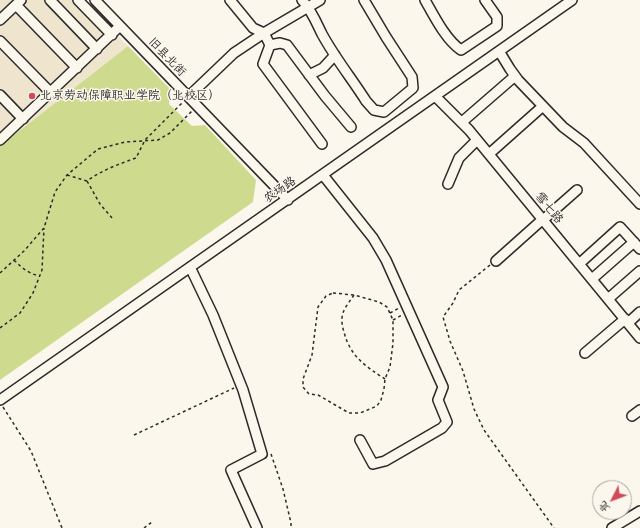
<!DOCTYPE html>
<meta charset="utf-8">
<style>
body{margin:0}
#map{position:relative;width:640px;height:528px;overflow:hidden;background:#fbf7ec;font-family:"Playpen Sans","LXGW WenKai TC",sans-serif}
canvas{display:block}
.north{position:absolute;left:592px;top:480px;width:40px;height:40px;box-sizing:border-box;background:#fbf7ec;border:1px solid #a8a59f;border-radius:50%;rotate:228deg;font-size:11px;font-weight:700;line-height:16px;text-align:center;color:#2b2b2b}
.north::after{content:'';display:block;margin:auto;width:14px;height:18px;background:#d1495b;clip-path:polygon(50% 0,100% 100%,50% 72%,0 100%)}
</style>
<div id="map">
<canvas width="640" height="528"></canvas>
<div class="north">北</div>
</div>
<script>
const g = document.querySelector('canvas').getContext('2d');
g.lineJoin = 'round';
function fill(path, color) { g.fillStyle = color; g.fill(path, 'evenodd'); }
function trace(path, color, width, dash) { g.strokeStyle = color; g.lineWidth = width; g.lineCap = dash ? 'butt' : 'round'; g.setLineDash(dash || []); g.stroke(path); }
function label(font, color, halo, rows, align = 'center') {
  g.font = font + ' "Playpen Sans","LXGW WenKai TC",sans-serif'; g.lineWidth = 3; g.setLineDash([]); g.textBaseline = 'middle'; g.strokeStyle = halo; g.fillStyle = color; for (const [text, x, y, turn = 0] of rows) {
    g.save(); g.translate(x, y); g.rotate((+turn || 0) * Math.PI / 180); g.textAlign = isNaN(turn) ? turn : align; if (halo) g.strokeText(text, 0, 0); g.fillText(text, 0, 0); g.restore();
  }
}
const built = new Path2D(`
 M0 0H83L128 46 0 146Z`);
const green = new Path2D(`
 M128 46 171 90 169 104 192 126 205 125 256 180 253 202 0 380V146Z`);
const path = new Path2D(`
 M67 175 87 181C102 170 119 164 136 158L145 140 183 102
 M87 181 100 204 112 218
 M14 260C22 268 29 274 40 276
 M490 265 459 290 453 303 443 317 450 341 463 371 474 409 484 430 554 528
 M0 273 24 251 44 228 55 192 67 175 98 149 125 142 158 140 170 133 192 111
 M333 293 354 295 379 302 387 307 393 320V343L390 367 385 379 384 389 381 400 377 406 370 409 360 413H349L318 395 309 394 303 387V379L312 355 318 307 326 296Z
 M354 295C350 301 345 307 343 313 341 319 342 326 344 332 350 356 365 366 385 379
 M390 313 399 308
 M393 320 402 315
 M0 328 20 313 33 293 42 270 44 228
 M3 407 31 451 62 528
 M134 435 234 388
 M271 454 283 489 291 523V528
 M144 528 152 522`);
const minor = new Path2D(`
 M50 0 97 49
 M78 0 112 35
 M95 0 288 200
 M302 0C312 11 316 22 322 34 335 58 352 79 366 101L374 110 384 112 413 88 412 77 386 37 364 0
 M320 0 264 33 270 45 263 64 322 144
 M425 0C434 16 446 40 461 50L497 26V17L485 0
 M16 5 77 68
 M0 20 21 0
 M0 41 51 93
 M270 45 280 43 287 45 325 96 351 127
 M499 51 510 69 518 80 563 127 584 143 640 204
 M309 75 323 68 335 55
 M0 95 23 119
 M189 96 234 53 264 33 253 28 230 0
 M435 96 469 130 640 338
 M462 122 515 76
 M0 140 120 26
 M489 154 543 106
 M323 175 373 238 386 260 443 387 438 400 447 422 442 428 385 461 373 464 360 440
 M448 184 459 158 477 140
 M543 220 577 190
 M496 261 543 219
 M579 264 620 227 640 249
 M190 267 213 315 243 390 262 454 231 470 257 528
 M592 279 634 242
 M608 299 640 271
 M628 323 640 312
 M585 353 625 319
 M0 400 572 0
 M632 416 640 410
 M612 528 640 511`);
const markers = [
 [32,96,4,"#d1495b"]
];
const streetNames = [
 ["旧县北街",167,57,46],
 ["农场路",280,190,-35],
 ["雪七路",549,208,51]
];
const poiNames = [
 ["北京劳动保障职业学院（北校区）",40,96]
];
fill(built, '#efe4ce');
fill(green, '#cedb8e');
trace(minor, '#2b2b2b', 12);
trace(path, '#2b2b2b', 1.5, [3, 3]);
trace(minor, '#fbf7ec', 9);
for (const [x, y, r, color] of markers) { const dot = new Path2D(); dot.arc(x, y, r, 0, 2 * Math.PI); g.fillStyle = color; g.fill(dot); trace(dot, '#fbf7ec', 1.5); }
label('12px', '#2b2b2b', '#fbf7ec', streetNames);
label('12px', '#2b2b2b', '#fbf7ec', poiNames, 'left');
</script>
